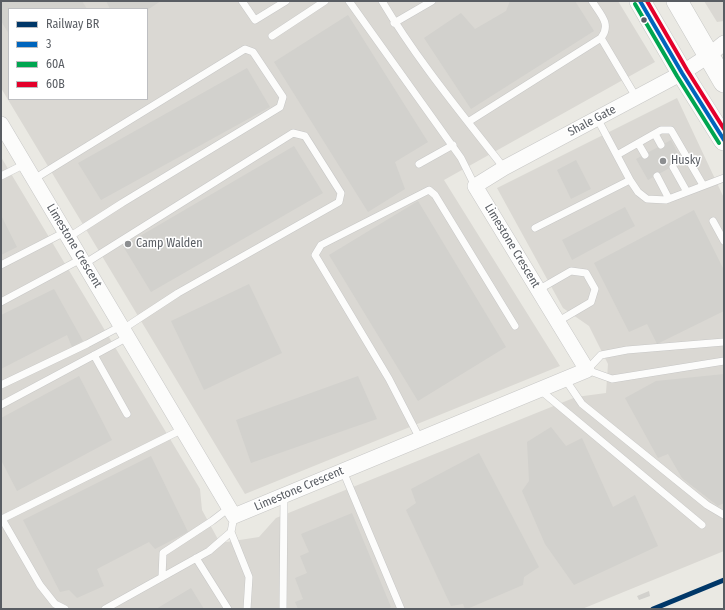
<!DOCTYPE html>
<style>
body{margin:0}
#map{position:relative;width:725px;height:610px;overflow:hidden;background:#eae9e3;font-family:"Fira Sans Condensed",sans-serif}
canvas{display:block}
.frame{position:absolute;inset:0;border:2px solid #595d63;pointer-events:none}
.legend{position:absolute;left:8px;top:8px;width:140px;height:92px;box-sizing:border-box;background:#fff;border:1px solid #bdbec1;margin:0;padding:5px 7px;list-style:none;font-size:12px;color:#595d63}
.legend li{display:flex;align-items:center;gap:8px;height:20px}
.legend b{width:20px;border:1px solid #bdbec1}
</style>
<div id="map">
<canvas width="725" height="610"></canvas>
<div class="frame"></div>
<ul class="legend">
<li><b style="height:5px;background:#003768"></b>Railway BR</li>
<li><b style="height:5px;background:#0065bd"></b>3</li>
<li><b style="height:5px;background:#00a651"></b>60A</li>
<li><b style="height:5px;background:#e4002b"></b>60B</li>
</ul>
</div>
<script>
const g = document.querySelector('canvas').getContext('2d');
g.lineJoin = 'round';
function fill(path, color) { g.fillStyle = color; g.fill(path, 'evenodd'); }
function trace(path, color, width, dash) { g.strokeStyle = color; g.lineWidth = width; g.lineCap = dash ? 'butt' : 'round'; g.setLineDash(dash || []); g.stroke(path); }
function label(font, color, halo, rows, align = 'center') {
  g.font = font + ' "Fira Sans Condensed",sans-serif'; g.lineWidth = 3; g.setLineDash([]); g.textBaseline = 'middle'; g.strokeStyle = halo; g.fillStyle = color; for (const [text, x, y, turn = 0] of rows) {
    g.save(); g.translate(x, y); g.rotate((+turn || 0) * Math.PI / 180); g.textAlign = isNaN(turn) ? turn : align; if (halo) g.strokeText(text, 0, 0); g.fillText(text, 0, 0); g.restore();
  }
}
const industrial = new Path2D(`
 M1 1H618L655 62 444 180 560 366 245 494 1 88ZM9 9H147V99H9Z
 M704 1H724V21L717 22Z
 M677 98 724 198V551L582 609H1V157L200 489 202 510 220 543 259 537 276 518 576 397 606 393 608 364 589 326 563 308 497 188Z`);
const building = new Path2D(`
 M1 1H82L87 9H9V34L1 21Z
 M106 1H161L147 10 110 9Z
 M510 1H575L594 31 471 109 424 38 461 13 475 29 506 11Z
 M348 15 428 142 395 162 405 189 368 212 274 62Z
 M247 68 270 107 101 200 78 163Z
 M671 140 682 161 648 180 636 159Z
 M294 146 323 193 151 292 123 246Z
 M576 160 591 189 571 199 557 170Z
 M418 201 506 347 418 401 329 255Z
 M625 207 635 226 572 260 562 240Z
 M694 210 724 270V311L657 344 647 324 629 332 594 263Z
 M1 215 17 247 1 255Z
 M249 284 282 353 204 390 171 321Z
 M54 289 83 341 72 347 67 335 1 369V315Z
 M724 374V503L718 506 682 478 668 454 658 458 625 398 656 381Z
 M79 376 112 440 17 491 1 460V418Z
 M358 376 377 419 251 463 236 420Z
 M551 427 566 446 582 438 613 507 635 495 658 546 574 585 545 544 522 491 529 481 527 442Z
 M479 453 539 567 524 577 523 585 467 609H465L463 604 451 606 406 510 416 503 411 489Z
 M151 456 188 532 155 549 149 542 97 569 104 586 77 598 69 590 60 592 23 520Z
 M352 513 391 607 387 609H298L295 602 303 599 295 578 307 573 300 556 309 552 301 534Z
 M191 588 204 609H156Z
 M649 591 650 596 639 600 637 596Z`);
const lane = new Path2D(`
 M242 1 255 20 286 1
 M349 1 461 158 475 186
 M382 1C417 60 462 114 504 168
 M394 23 432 1
 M272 36 325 1
 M601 38 636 97
 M597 118 630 180 638 192 647 199 666 200 724 178
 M468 122 601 38C612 24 600 14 592 1
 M655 134 661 145
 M638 143 645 155
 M617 155 661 130H671L703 185
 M419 164 453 145
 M673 167 687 192
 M1 176 25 164
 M657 176 669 199
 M34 179 245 49 253 52 283 97 280 107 122 203 69 237
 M713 221 724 241
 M535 228 630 180
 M84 264 293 133 305 136 341 193 339 202 178 293 123 329
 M1 265 65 232
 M538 290 571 271 586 273 595 289 591 302 557 322
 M1 302 81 259
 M724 342 627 350 601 355 587 370 612 379 724 361
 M94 355 127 414
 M565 379 582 404 707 505 724 515
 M1 385 87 344 121 326
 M539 389 702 525
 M1 405 128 337
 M420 439 389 379 315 255 321 245 429 190 435 195 515 326
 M343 471 401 609
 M231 532 249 577 247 609
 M196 558 228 609
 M162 577 163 553 212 521 229 508
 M65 609 55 604 40 585 2 519 183 429
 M105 609 209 551 231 532 234 516
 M283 609 284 496`);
const street = new Path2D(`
 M1 124 234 516 587 370 475 186 504 168 682 73 708 56 724 43`);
const secondary = new Path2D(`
 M640 1 682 73 724 140
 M677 1 724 82`);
const bus1 = new Path2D(`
 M640 1 682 73 724 140`);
const bus2 = new Path2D(`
 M635 4 677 76 719 143`);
const bus3 = new Path2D(`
 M647 1 687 70 724 129`);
const rail1 = new Path2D(`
 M653 609 724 580`);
const markers = [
 [644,20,3.5,"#595d63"],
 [663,161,4,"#8c8e90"],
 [128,244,4,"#8c8e90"]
];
const streetNames = [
 ["Shale Gate",592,121,-28],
 ["Limestone Crescent",74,246,59],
 ["Limestone Crescent",512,246,59],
 ["Limestone Crescent",299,489,-23]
];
const poiNames = [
 ["Husky",671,161],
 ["Camp Walden",136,244]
];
fill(industrial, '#dad8d3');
fill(building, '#d2d1cd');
trace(lane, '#c7c7c6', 8);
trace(street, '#c7c7c6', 16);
trace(secondary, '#c6c7c5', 22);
trace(lane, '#fcfcfb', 7);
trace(street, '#fcfcfb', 15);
trace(secondary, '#fcfcfb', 21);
trace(bus1, '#0065bd', 4);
trace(bus2, '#00a651', 4);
trace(bus3, '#e4002b', 4);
trace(rail1, '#003768', 5);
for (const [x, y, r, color] of markers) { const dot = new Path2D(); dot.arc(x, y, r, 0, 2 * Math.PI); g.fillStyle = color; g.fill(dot); trace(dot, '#fff', 1.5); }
label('12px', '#595d63', '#fff', streetNames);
label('12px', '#595d63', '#fff', poiNames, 'left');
</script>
